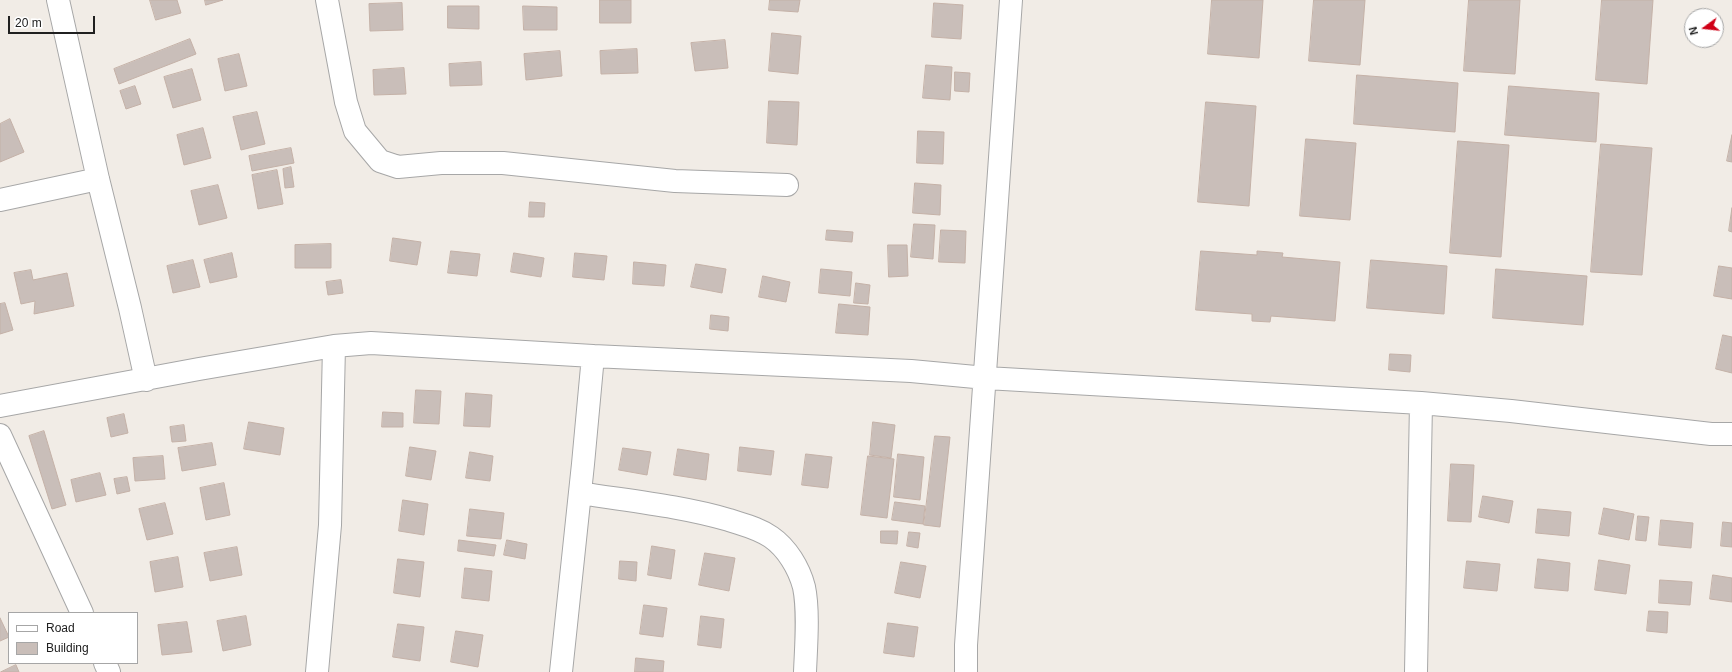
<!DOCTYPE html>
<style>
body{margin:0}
#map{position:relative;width:1732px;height:672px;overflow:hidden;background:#f1ece6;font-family:Helvetica,sans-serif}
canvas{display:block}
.legend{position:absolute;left:8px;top:612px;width:130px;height:52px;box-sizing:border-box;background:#fff;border:1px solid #a6a6a6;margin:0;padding:5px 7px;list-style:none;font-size:12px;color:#202020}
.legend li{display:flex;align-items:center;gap:8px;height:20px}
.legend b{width:20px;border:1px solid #a6a6a6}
.north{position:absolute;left:1684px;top:8px;width:40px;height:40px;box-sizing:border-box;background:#fff;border:1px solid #a6a6a6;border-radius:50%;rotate:255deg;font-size:11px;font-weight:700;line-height:16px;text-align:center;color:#202020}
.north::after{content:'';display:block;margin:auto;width:14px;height:18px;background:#d00017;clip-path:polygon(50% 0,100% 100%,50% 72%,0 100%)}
.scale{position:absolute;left:8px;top:16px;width:87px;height:18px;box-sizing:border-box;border:2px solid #202020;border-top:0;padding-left:5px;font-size:12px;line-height:14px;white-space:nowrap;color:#202020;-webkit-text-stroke:3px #fff;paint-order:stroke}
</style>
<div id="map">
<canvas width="1732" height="672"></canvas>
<ul class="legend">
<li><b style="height:5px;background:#fff"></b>Road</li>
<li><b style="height:11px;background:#c9beb9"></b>Building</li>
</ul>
<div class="north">N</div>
<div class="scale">20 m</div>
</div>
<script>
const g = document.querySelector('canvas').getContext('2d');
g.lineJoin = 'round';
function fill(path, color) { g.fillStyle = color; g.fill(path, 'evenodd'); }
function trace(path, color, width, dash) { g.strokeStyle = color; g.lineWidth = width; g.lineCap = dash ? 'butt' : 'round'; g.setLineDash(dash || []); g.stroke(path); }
const building = new Path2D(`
 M150 0H177L181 13 156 20Z
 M205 0H223L206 5Z
 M600 0H631V23H600Z
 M770 0H800L798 12 769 10Z
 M1212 0H1263L1259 58 1208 54Z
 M1314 0H1365L1360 65 1309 61Z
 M1469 0H1520L1515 74 1464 71Z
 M1602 0H1653L1647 84 1596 80Z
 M402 3 403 30 370 31 369 4Z
 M934 3 963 5 961 39 932 37Z
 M448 6H479V29L448 28Z
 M523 6 557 7V30H524Z
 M772 33 801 36 798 74 769 71Z
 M190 39 196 54 119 84 114 69Z
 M725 40 728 68 695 71 691 43Z
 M637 49 638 73 601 74 600 51Z
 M560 51 562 76 526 80 524 54Z
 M239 54 247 86 225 91 218 59Z
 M481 62 482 85 450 86 449 64Z
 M926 65 952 67 950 100 923 98Z
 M404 68 406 94 374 95 373 70Z
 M192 69 201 100 173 108 164 77Z
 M955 72 970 73 969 92 955 91Z
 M1357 75 1458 83 1455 132 1354 124Z
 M135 86 141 104 126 109 120 91Z
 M1509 86 1599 93 1596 142 1505 135Z
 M769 101 799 102 797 145 767 143Z
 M1206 102 1256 106 1249 206 1198 202Z
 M257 112 265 144 241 150 233 117Z
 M10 119 24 152 0 162V124Z
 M203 128 211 158 184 165 177 135Z
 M918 131 944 132 943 164 917 163Z
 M1732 135V162L1727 161Z
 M1306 139 1356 143 1350 220 1300 216Z
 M1458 141 1509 145 1501 257 1450 253Z
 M1601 144 1652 148 1642 275 1591 272Z
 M291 148 294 163 252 171 249 156Z
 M291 167 294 187 285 188 283 169Z
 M277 170 283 204 258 209 252 175Z
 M915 183 941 185 940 215 913 213Z
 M218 185 227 218 199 225 191 191Z
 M530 202 545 203 544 217H529Z
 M1732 208V232L1729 231Z
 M914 224 935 225 933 259 911 257Z
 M827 230 853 232 852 242 826 240Z
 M941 230 966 231 965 263 939 262Z
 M393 238 421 242 417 265 390 261Z
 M331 244V268H295V245Z
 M888 245H907L908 276 889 277Z
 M451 251 480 254 477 276 448 273Z
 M1201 251 1257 255V251L1283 253 1282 257 1340 262 1335 321 1271 316 1270 322 1252 321V314L1196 310Z
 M232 253 237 277 210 283 204 260Z
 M514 253 544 258 541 277 511 272Z
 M575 253 607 256 604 280 573 277Z
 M193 260 200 287 173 293 167 266Z
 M1371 260 1447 266 1444 314 1367 308Z
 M634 262 666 265 664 286 633 284Z
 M696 264 726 269 722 293 691 287Z
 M1719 266 1732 268V299L1714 296Z
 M821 269 852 272 850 296 819 293Z
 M1496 269 1587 276 1583 325 1493 318Z
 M31 270 33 280 67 273 74 306 34 314 35 301 21 304 14 273Z
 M763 276 790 282 786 302 759 297Z
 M341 280 343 293 328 295 326 282Z
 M856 283 870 285 868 304 854 303Z
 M5 303 13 330 0 334V304Z
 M839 304 870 307 868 335 836 333Z
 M711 315 729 317 728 331 710 329Z
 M1723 335 1732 337V373L1716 369Z
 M1390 354 1411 355 1410 372 1389 370Z
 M416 390 441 391 439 424 414 423Z
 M466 393 492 395 490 427 464 426Z
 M383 412 403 413V427H382Z
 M124 414 128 433 111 437 107 418Z
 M249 422 284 428 280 455 244 449Z
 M873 422 895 425 891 458 870 455Z
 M184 425 186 441 172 442 170 427Z
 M44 431 66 505 52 509 29 436Z
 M935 436 950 437 940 527 924 525Z
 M212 443 216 465 182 471 178 448Z
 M410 447 436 451 431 480 406 476Z
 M740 447 774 451 771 475 738 471Z
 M623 448 651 452 647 475 619 470Z
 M678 449 709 454 706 480 674 475Z
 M470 452 493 456 490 481 466 478Z
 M806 454 832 457 828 488 802 485Z
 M898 454 924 457 920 500 894 497Z
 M163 456 165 479 135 481 133 458Z
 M868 456 894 459 887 518 861 515Z
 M1451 464 1474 465 1471 522 1448 521Z
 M100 473 106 495 76 502 71 480Z
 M127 477 130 491 117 494 114 479Z
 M224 483 230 515 206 520 200 488Z
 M1483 496 1513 501 1509 523 1479 517Z
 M403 500 428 504 424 535 399 531Z
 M895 502 925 506 923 524 892 520Z
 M165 503 173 534 147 540 139 509Z
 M1604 508 1634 514 1629 540 1599 534Z
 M470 509 504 513 501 539 467 536Z
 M1538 509 1571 512 1569 536 1536 533Z
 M1638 516 1649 517 1646 541 1636 540Z
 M1661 520 1693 523 1691 548 1659 545Z
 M1723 522 1732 523V547L1721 546Z
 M881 531H898L897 544 881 543Z
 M909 532 920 533 918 548 907 546Z
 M459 540 496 545 494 556 458 551Z
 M507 540 527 544 525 559 504 555Z
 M652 546 675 550 671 579 648 575Z
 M237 547 242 575 210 581 204 553Z
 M705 553 735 558 729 591 699 585Z
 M178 557 183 587 155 592 150 562Z
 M398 559 424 562 420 597 394 593Z
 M1538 559 1570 563 1568 591 1535 588Z
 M1599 560 1630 565 1626 594 1595 590Z
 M620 561 637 562 636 581 619 579Z
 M1467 561 1500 564 1497 591 1464 588Z
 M901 562 926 566 920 598 895 593Z
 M465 568 492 571 489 601 462 598Z
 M1713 575 1732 578V602L1710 599Z
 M1660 580 1692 582 1690 605 1659 603Z
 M644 605 667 608 663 637 640 634Z
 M1649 611 1668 612 1667 633 1647 631Z
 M246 616 251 645 223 651 217 621Z
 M701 616 724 619 721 648 698 645Z
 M0 618 9 637 0 641Z
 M187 622 192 652 162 655 158 625Z
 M888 623 918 627 914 657 884 653Z
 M398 624 424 627 420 661 393 657Z
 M456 631 483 635 478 667 451 662Z
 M636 658 664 661 663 672H635Z
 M16 665 19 672H1Z`);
const minor = new Path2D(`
 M58 0 98 179 130 308 146 380
 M327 0 346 102 355 131 380 161 398 167 441 163H503L675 181 787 185
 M0 200 98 179
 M0 406 199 369 334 346 371 343 593 356 911 371 986 378 1421 403 1511 411 1711 434H1732
 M0 435 82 613
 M580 493C630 501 681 506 729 520 744 525 758 528 771 537 787 548 799 568 804 587 809 611 806 647 805 672
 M105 663 109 672
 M317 672 330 525 334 346
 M561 672 583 464 593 356
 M966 672V645C980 430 997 215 1011 0
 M1416 672 1421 403`);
fill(building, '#c9beb9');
trace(building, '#c4b1a7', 1);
trace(minor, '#a7a7a7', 24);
trace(minor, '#fff', 22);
</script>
